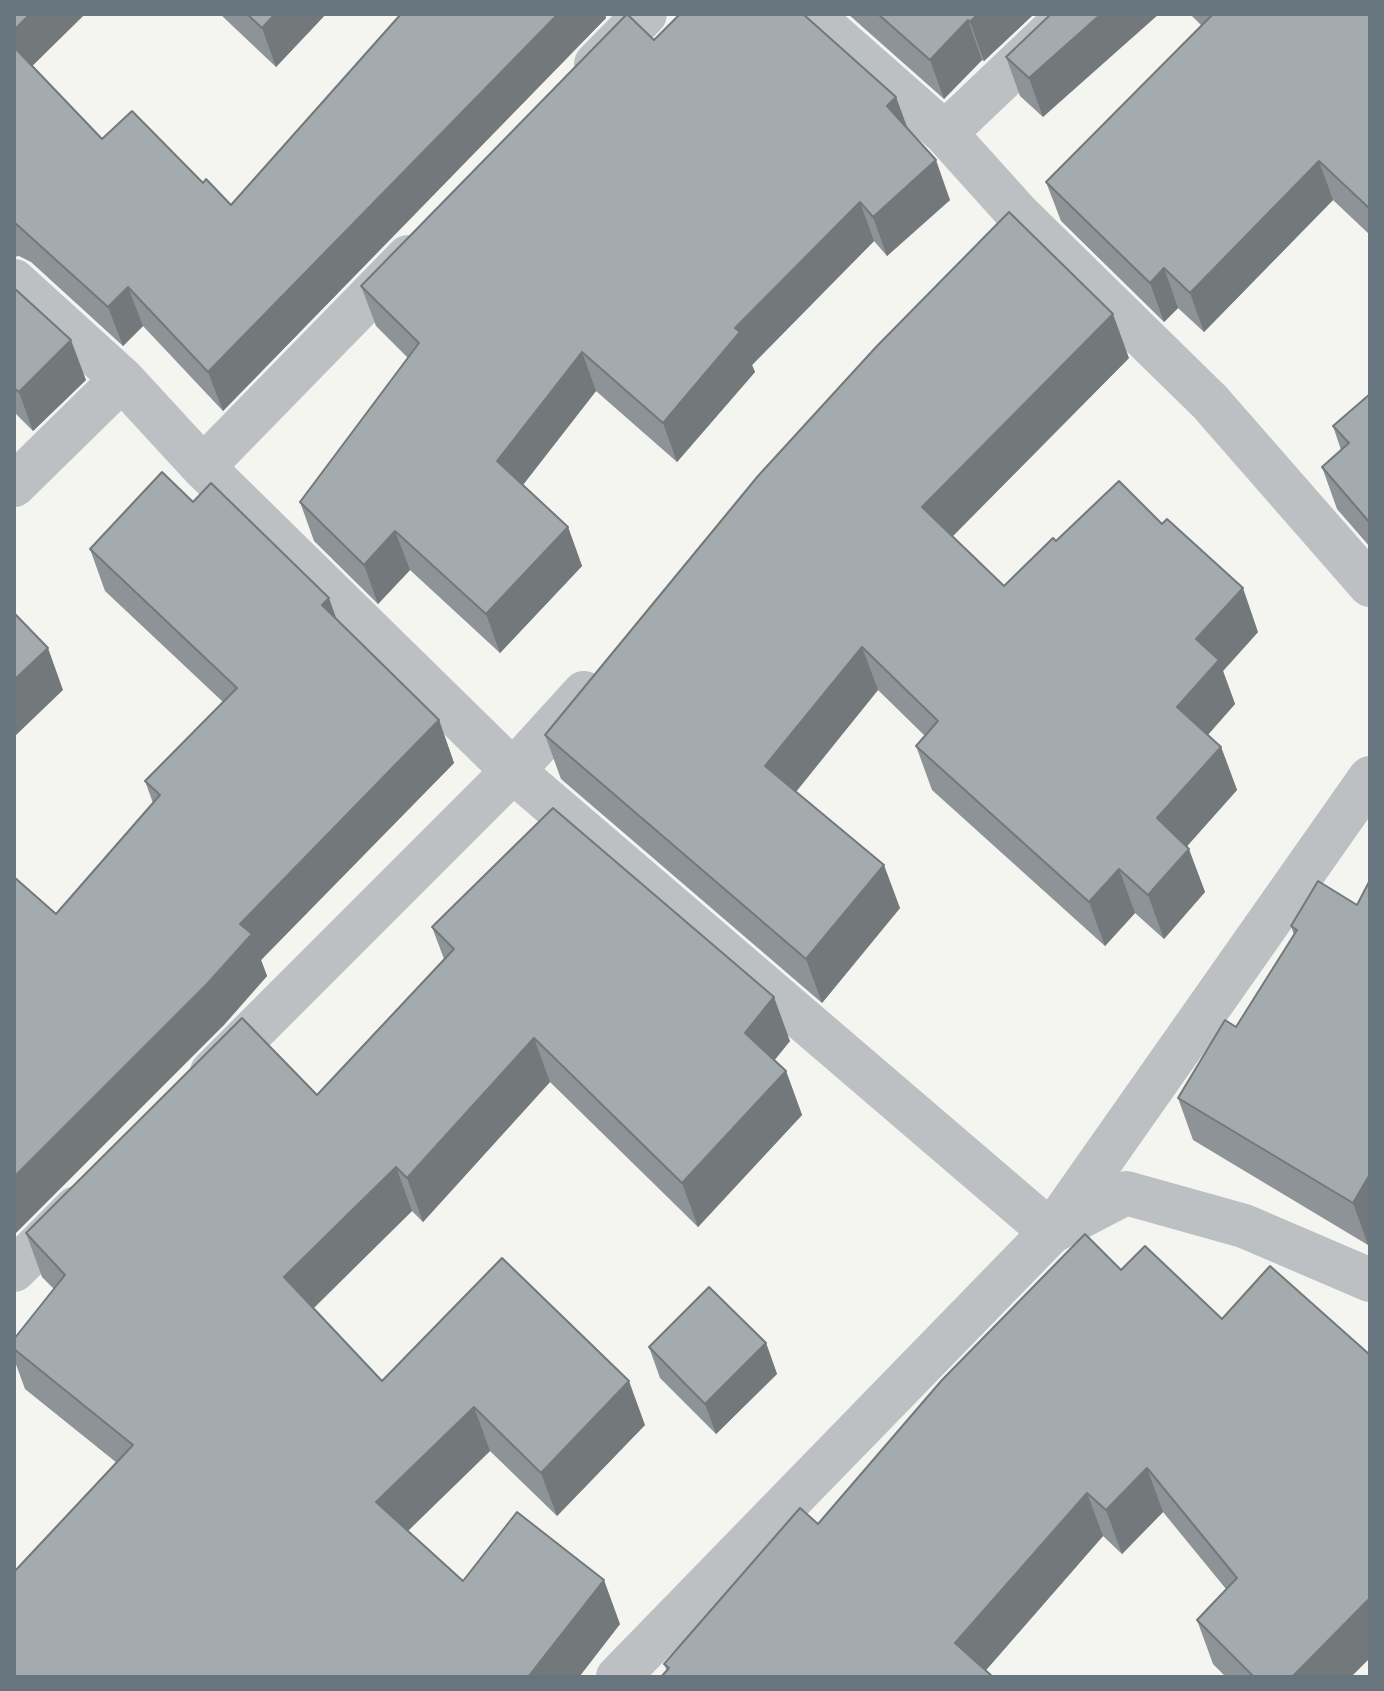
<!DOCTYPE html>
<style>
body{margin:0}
#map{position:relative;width:1384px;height:1691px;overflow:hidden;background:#f4f4f1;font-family:Mulish,sans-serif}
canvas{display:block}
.frame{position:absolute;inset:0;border:16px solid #67767e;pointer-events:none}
</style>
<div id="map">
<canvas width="1384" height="1691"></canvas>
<div class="frame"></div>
</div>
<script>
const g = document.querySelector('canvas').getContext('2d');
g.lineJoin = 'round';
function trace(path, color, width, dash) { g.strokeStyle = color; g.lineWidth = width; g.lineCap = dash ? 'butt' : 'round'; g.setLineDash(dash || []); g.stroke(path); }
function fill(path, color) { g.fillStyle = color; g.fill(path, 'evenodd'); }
const minor = new Path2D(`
 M810 14 945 133 1018 214 1210 402 1370 585
 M596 64 645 14
 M945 133 1070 14
 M14 281 122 379 203 467 513 771 1051 1232 1370 778
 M203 467 408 257
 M14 485 122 379
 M212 1072 513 771 584 693
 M14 1270 76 1208
 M618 1677 1051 1232 1126 1193 1244 1226 1370 1280`);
const wall = new Path2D(`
 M14 14H85L32 66 102 139 203 183 231 205 401 14H605L606 18 223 411 143 326 123 346 31 262 19 256 14 257Z
 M220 14H326L276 67Z
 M848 14H1034L984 61 982 60 944 99Z
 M1051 14 1043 117 1020 96 1006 57Z
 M1190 14H1370V235L1333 200 1204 332 1178 308 1164 322 1061 221 1046 182 1202 26Z
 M654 40 896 97 908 129 950 200 887 256 874 241 752 365 755 372 677 462 596 391 523 485 568 527 582 566 500 653 410 570 378 604 314 541 300 502 408 358 376 326 361 286Z
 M14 288 86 380 33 431 14 412Z
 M1129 358 952 537 1004 586 1056 541 1258 632 1223 671 1235 704 1208 735 1221 747 1237 790 1187 846 1205 892 1164 939 1135 913 1105 946 932 790 916 746 925 736 878 690 796 792 900 908 822 1003 561 779 545 735Z
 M1370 394V547L1337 509 1322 467 1341 450 1333 426Z
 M193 502 337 619 439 720 454 763 261 960 267 976 223 1026 56 914 153 803 145 781 223 702 105 591 90 549Z
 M1370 880V1242L1368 1245 1193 1140 1178 1098 1236 1027 1294 935 1291 926 1357 905Z
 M432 927 790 1041 774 1060 786 1071 802 1115 698 1227 550 1082 423 1222 412 1211 314 1308 382 1381 645 1425 557 1516 490 1451 408 1531 463 1581 620 1624 579 1677 117 1463 25 1389 14 1359V1339L54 1289 42 1277 26 1233 317 1095 444 959Z
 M1085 1234 1351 1677H1226L1213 1664 1197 1620 1226 1589 1163 1512 1122 1554 1103 1536 986 1670 667 1671 664 1664 818 1524Z
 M766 1343 777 1374 716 1434 660 1378 649 1347Z`);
const shadedWall = new Path2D(`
 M30 14H85L20 78 14 62V30Z
 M275 14H326L276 67 262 28Z
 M558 14H605L606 18 223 411 208 372Z
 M978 14H1034L984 61 970 22Z
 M1101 14H1159L1043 117 1029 78Z
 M968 20 982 60 944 99 930 60Z
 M896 97 910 136 887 106Z
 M936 160 950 200 887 256 873 217Z
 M1319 161 1333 200 1204 332 1190 293Z
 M860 202 874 241 752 365 755 372 677 462 663 423 735 328Z
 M1164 268 1178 308 1164 322 1150 283Z
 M128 287 143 326 123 346 108 307Z
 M1113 314 1129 358 938 551 922 507Z
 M71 340 86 380 33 431 19 392Z
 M582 352 596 391 511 500 497 461Z
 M568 527 582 566 500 653 486 614Z
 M395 531 410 570 378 604 364 565Z
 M1243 588 1258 632 1223 671 1235 704 1193 751 1177 707 1196 639Z
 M329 598 344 640 322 605Z
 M862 647 878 690 781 810 765 766Z
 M48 648 63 690 14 737V680Z
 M439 720 454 763 261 960 267 976 223 1026 14 1235V1177L240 924Z
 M1221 747 1237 790 1173 862 1157 818Z
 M1189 849 1205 892 1164 939 1148 895Z
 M884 865 900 908 822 1003 806 959Z
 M1119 869 1135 913 1105 946 1089 902Z
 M774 997 790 1041 761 1077 745 1033Z
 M534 1038 550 1082 423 1222 407 1178Z
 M786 1071 802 1115 698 1227 682 1183Z
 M396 1167 412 1211 300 1321 284 1277Z
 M1370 1174V1242L1368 1245 1353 1203Z
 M766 1343 777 1374 716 1434 705 1404Z
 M629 1381 645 1425 557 1516 541 1473Z
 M474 1407 490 1451 392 1546 376 1502Z
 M1147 1468 1163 1512 1122 1554 1106 1510Z
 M1087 1493 1103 1536 980 1677 955 1643Z
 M604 1580 620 1624 579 1677H528Z
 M1370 1598V1658L1351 1677H1292Z`);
const building = new Path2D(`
 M14 14H30L14 30Z
 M247 14H275L262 28Z
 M401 14H558L208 372 128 287 108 307 14 222V47L102 139 132 111 203 183 206 179 231 205Z
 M627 14 654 40 680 14H803L896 97 887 106 936 160 873 217 860 202 735 328 740 332 663 423 582 352 497 461 568 527 486 614 395 531 364 565 300 502 419 343 361 286Z
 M878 14H978L970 22 968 20 930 60Z
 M1051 14H1101L1029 78 1006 57Z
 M1213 14H1370V209L1319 161 1190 293 1164 268 1150 283 1046 182Z
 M1009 212 1113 314 922 507 1004 586 1053 538 1056 541 1119 481 1162 524 1167 519 1243 588 1196 639 1219 660 1177 707 1221 747 1157 818 1189 849 1148 895 1119 869 1089 902 916 746 938 721 862 647 765 766 884 865 806 959 545 735 758 476 877 346Z
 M14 288 71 340 19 392 14 388Z
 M1370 394V523L1322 467 1349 443 1333 426Z
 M162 472 193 502 211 483 329 598 322 605 439 720 240 924 252 934 207 984 14 1177V877L56 914 160 795 145 781 237 688 90 549Z
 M14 613 48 648 14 680Z
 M553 808 774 997 745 1033 786 1071 682 1183 534 1038 407 1178 396 1167 284 1277 382 1381 502 1258 629 1381 541 1473 474 1407 376 1502 463 1581 517 1512 604 1580 528 1677H14V1572L133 1445 14 1349V1339L65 1275 26 1233 242 1018 317 1095 454 949 432 927Z
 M1370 880V1174L1353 1203 1178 1098 1225 1020 1236 1027 1297 930 1291 926 1318 881 1357 905Z
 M1085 1234 1121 1270 1145 1246 1222 1319 1270 1266 1370 1355V1598L1292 1677H1254L1197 1620 1237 1578 1147 1468 1106 1510 1087 1493 955 1643 993 1677H661L669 1668 664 1664 800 1508 818 1524 942 1380Z
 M709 1287 766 1343 705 1404 649 1347Z`);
trace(minor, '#bcc0c2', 44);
fill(wall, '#8d9396');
fill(shadedWall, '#73787a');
fill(building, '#a4abaf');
trace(building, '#73787a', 2);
</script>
